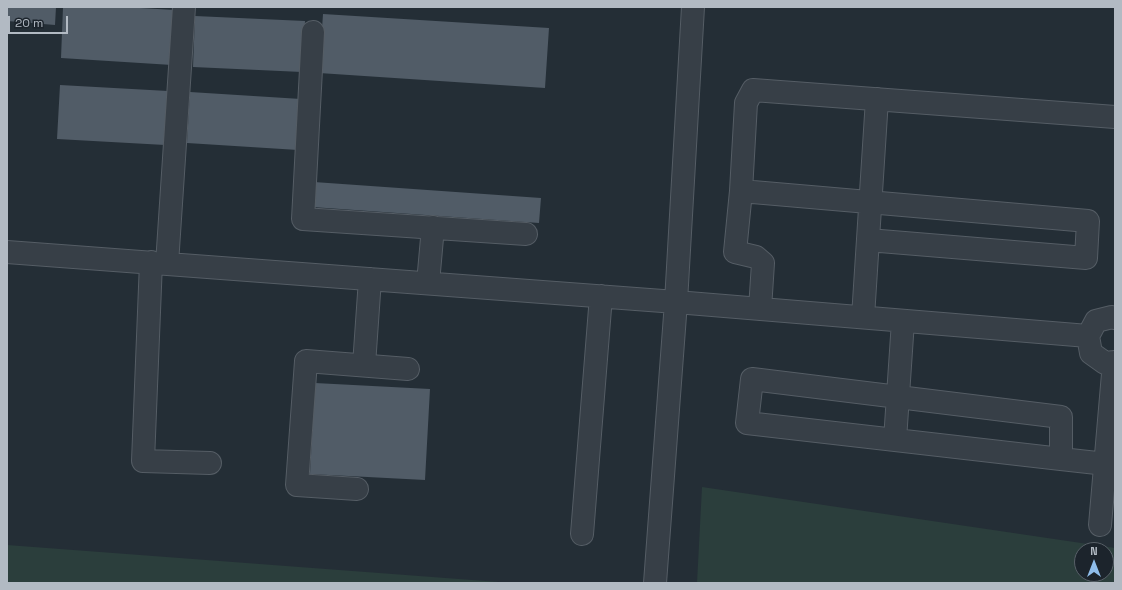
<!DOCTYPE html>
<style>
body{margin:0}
#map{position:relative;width:1122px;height:590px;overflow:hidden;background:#242e36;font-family:"Space Grotesk",sans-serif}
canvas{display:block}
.frame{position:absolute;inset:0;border:8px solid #b2bac3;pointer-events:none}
.north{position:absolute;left:1074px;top:542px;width:40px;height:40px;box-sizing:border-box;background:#1c242c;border:1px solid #586068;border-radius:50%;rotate:0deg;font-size:11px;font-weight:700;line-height:16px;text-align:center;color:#b2bac3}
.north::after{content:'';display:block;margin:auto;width:14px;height:18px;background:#8fbdeb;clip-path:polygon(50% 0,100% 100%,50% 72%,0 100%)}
.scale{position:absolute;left:8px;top:16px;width:60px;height:18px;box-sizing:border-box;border:2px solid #b2bac3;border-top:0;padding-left:5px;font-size:12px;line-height:14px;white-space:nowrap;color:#b2bac3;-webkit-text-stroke:3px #1c242c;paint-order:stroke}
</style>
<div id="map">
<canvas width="1122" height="590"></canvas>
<div class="frame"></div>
<div class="north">N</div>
<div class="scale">20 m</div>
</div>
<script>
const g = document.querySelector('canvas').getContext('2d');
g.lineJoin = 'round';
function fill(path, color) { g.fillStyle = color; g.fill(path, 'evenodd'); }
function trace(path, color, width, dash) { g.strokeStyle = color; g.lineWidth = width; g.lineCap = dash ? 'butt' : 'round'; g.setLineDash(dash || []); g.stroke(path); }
const green = new Path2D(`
 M702 487 1115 548V583H697ZM1082 550H1106V574H1082Z
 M7 545 512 583H7Z`);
const building = new Path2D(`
 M7 7H56L55 25 7 21Z
 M63 7H123L175 10 172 65 61 58Z
 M323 14 549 28 545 88 319 73Z
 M195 16 305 21 302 72 193 67Z
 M60 85 168 91 165 145 57 139Z
 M190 92 301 99 298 150 187 143Z
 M314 182 541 198 539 223 312 207Z
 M315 383 430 389 425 480 310 474Z`);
const minor = new Path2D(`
 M313 32 303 219 526 234
 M741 191 1088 221 1086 258 868 240
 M7 252 676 302 1088 336
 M151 262 143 461 210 463
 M167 264 184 7
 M428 283 433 227
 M760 309 763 263 756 257 735 252 741 191 746 103 753 90 1115 117
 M863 317 877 99
 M1115 318 1112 317 1096 321 1088 336 1091 353 1105 363 1115 362
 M364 365 370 279
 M752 379 1061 417V459L747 423Z
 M895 440 903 321
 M1061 459 1115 465
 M357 489 297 485 306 361 408 369
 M1100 525 1114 362
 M582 534 601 296
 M655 583 676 302 693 7`);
fill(green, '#2b3e3c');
fill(building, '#515c67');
trace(minor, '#555d65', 24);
trace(minor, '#373f47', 22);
</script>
